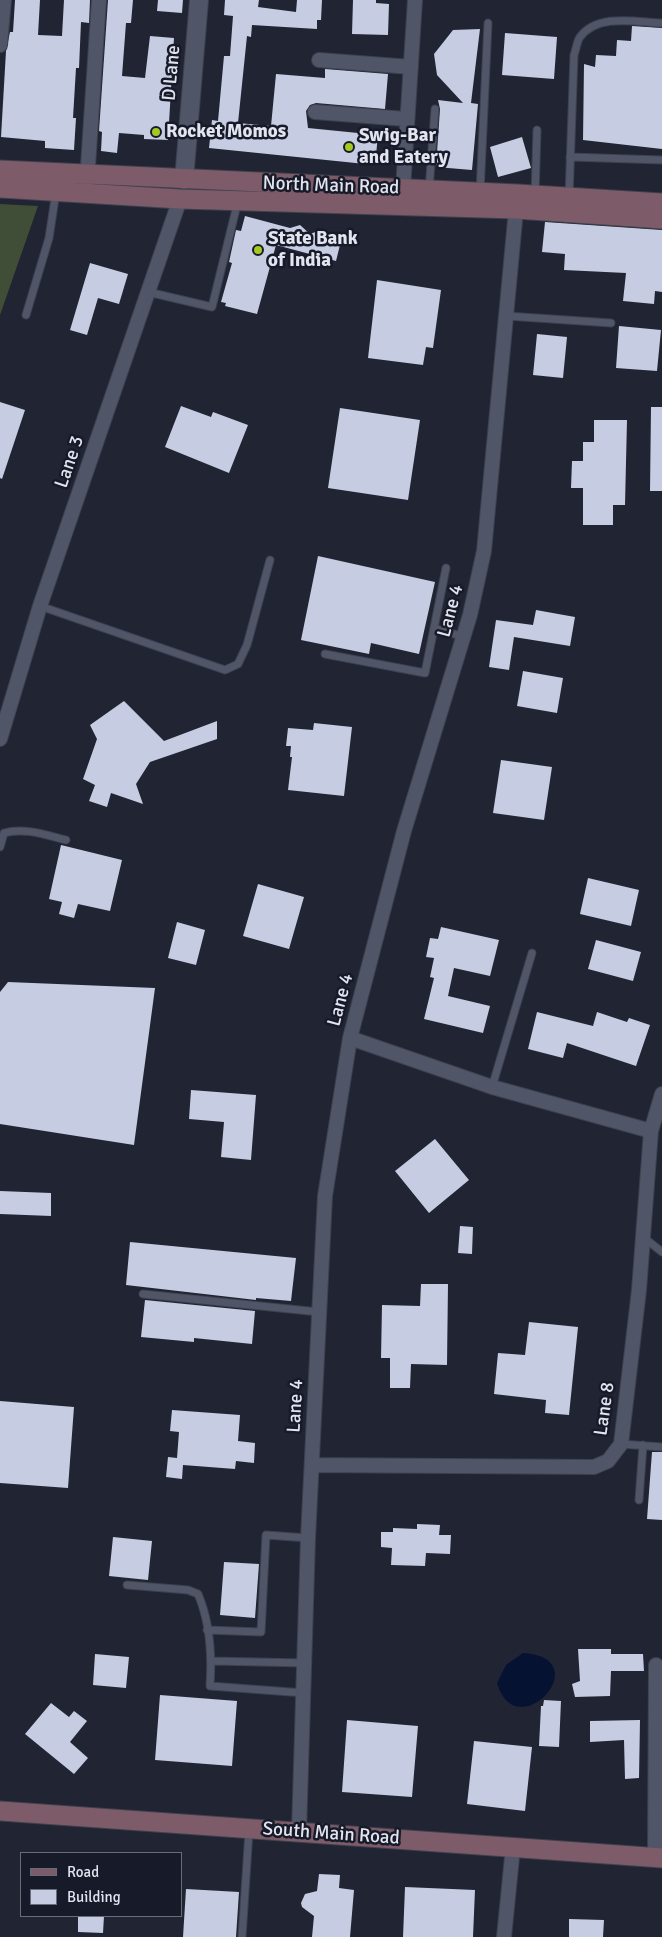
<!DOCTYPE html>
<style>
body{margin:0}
#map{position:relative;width:662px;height:1937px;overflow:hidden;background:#202433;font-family:Signika,sans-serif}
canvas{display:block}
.legend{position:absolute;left:20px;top:1852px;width:162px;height:65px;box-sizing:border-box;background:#171a29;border:1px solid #686b78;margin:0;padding:6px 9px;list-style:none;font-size:15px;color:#e2e4ef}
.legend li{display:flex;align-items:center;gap:10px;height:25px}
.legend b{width:25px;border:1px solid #686b78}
</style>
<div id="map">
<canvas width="662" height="1937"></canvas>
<ul class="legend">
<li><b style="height:6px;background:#7d5b68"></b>Road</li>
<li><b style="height:14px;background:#c6cce1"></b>Building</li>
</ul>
</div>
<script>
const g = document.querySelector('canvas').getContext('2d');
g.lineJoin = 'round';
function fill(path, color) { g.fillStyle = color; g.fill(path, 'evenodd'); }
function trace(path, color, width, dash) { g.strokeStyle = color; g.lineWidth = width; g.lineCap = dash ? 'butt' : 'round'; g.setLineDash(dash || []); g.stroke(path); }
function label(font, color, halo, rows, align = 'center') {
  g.font = font + ' Signika,sans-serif'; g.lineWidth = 5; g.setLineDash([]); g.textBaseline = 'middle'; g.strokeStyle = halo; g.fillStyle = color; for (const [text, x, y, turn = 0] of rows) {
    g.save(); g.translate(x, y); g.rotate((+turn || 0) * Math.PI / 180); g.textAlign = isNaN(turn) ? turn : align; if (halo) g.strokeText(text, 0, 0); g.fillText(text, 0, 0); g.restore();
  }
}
const green = new Path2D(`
 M0 204 38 206 0 315Z`);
const water = new Path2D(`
 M523 1653C600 1658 516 1749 497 1683L506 1665Z`);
const building = new Path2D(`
 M15 0H40L38 35 62 36 64 0H90L89 23 81 22 79 68H76L73 118H76L74 150 45 148V141L1 137 6 51 10 32H13Z
 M108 0H133L131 23H126L122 76 145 78 150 36 174 38 168 140 144 139V135L119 133 117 153 101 151 102 132 99 131Z
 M158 0H183L182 13 157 11Z
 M225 0H259L258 7 296 12 297 0H322L321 20H317V29L252 25 251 37 247 36 238 123 271 126 276 74 325 78V69L388 74 385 109 316 103 310 105 306 111 308 128 378 135 375 165 209 148 212 120 218 121 224 56H230L233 16 224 15Z
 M353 0H376V3L389 4 388 35 352 34Z
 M632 26 662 28V149L583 140 584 64 595 67 596 55 616 56 617 40 631 41Z
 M480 29 471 103 478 104 472 170 436 167 440 109 438 100 463 103 437 75 434 54 453 30Z
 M505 33 557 37 554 79 502 75Z
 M522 137 531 168 498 177 490 147Z
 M245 216 290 228 300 225 310 234 318 231 328 233 334 240 341 241 336 261 276 245 257 314 225 306 226 303 221 302 232 263 229 262 236 230 241 231Z
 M545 222 662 230V292L655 291 654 304 623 301 626 273 564 270 565 254 542 252Z
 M90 263 128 274 119 304 98 298 87 335 70 330Z
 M377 280 441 290 433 348 426 347 423 365 368 358Z
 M619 326 661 330 657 371 616 368Z
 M537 334 567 337 563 378 533 375Z
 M0 402 25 410 2 479 0 478Z
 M181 406 211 417 213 412 248 425 229 473 165 447Z
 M651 407H662V491H650Z
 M340 408 420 420 408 500 328 488Z
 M594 420H627L625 505H613V525H583V488H571L572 461H583V442H594Z
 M318 556 435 582 419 654 371 643 369 654 301 640Z
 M536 610 575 617 570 646 514 637 509 670 489 667 496 620 533 625Z
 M523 671 563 678 557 713 517 706Z
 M124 701 164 741 217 721V739L150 762 136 784 143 804 111 793 107 807 89 801 95 785 83 779 97 739 90 725Z
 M314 723 352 727 344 796 288 790 292 757H290L291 746H286L288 728 313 730Z
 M501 760 552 767 544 820 493 813Z
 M61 845 122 860 110 911 78 904 74 918 59 914 62 902 49 899Z
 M588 878 639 890 631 926 580 914Z
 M258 884 304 897 289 949 243 936Z
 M177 922 205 930 196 965 168 958Z
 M441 927 499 940 490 976 454 968 448 996 490 1006 483 1033 424 1019 434 978 430 977 434 958 426 957 430 938 438 939Z
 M596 940 641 952 633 981 588 969Z
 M8 982 155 988 134 1145 0 1124V992Z
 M537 1012 593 1026 597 1012 627 1022 629 1018 650 1025 636 1066 567 1043 563 1058 528 1049Z
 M191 1090 256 1095 251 1160 221 1157 224 1122 189 1119Z
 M435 1139 469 1180 429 1213 395 1171Z
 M0 1191 51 1193V1216L0 1214Z
 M460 1226 473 1227 472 1254 458 1253Z
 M130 1242 296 1258 291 1301 256 1298V1300L126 1285Z
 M421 1284H448L447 1365 411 1364 410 1388H390V1358H381L382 1305 420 1306Z
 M145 1300 255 1311 252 1344 194 1338V1342L141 1337Z
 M529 1322 578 1327 569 1415 545 1413 546 1400 494 1394 498 1353 525 1355Z
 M0 1401 74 1407 68 1488 0 1483Z
 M172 1410 240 1415 238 1441 255 1443 254 1463 236 1461 235 1469 183 1465 182 1479 166 1477 168 1457 177 1458 179 1432 170 1431Z
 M652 1452H662V1520L647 1519Z
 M417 1524 440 1525 439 1535H451L450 1554 426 1553 425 1566 391 1565 392 1548 381 1547V1532H393V1528L417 1529Z
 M113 1537 152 1541 148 1580 109 1576Z
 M224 1562 259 1564 255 1618 220 1615Z
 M578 1649H611V1654H643L644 1671H611L610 1696 575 1697 572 1684 580 1681Z
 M95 1654 129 1657 126 1688 93 1685Z
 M160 1695 237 1701 232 1766 155 1760Z
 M544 1700 561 1701 559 1747 539 1746 541 1706H543Z
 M51 1703 69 1717 74 1711 87 1721 70 1742 88 1758 74 1774 25 1734Z
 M347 1720 418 1726 412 1797 342 1792Z
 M640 1720 639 1778 625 1779 624 1740 590 1742V1721Z
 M474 1741 532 1747 525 1811 467 1804Z
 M319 1874 340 1875 339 1888 354 1890 350 1937H312L314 1916 302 1907 301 1903 305 1894 317 1891Z
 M405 1887 475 1890 473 1937H403Z
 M186 1889 239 1892 236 1937H183Z
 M78 1916H104L103 1933 78 1932Z
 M569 1919 604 1920 603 1937H569Z`);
const service = new Path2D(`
 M570 157 662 160
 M429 190 435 109
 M480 192 488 23
 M535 195 537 130
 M569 197 574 55C576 50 577 41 580 37 598 13 636 22 662 23
 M148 292 212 307 238 201
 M26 315 49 238 56 192
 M507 316 611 323
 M40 606 225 670 238 664 247 645 270 560
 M434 628 464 637
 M325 654 425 673 446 568
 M0 847 4 833C24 827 46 835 66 840
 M492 1087 532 953
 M643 1237 662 1252
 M143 1294 319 1312
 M621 1444 662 1447
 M639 1500 643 1445
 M127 1585 188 1590 198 1594C210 1622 212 1656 210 1686L304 1693
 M207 1630 261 1632 266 1535 308 1538
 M212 1661 305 1663
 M242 1937 249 1831`);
const minor = new Path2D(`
 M0 45 4 0
 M319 60 411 67
 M315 112 406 119
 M87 181 99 0
 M403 189 415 0
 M0 739 40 606 180 199
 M350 1038 492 1087 651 1131
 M312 1465 594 1467 608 1461 621 1444 639 1290 651 1131 662 1094
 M299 1831 308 1538 325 1196 350 1038 404 831 470 615 484 551 517 199
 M655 1858 656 1665
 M504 1937 513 1847`);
const tertiary = new Path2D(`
 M184 180 199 0`);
const secondary = new Path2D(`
 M0 170 518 194 662 203
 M0 188 180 199 516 209 662 219
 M0 1811 662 1858`);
const markers = [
 [156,132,5,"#a5c823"],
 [349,147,5,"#a5c823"],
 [258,250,5,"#a5c823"]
];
const streetNames = [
 ["D Lane",172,73,-85],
 ["North Main Road",331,186,2],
 ["Lane 3",70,462,-71],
 ["Lane 4",451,611,-75],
 ["Lane 4",341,1000,-75],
 ["Lane 4",296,1406,-87],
 ["Lane 8",605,1409,-82],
 ["South Main Road",331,1834,4]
];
const poiNames = [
 ["Rocket Momos",166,132],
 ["Swig-Bar",359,136],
 ["and Eatery",359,158],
 ["State Bank",268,239],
 ["of India",268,261]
];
fill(green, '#404e38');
fill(water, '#061231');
fill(building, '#c6cce1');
trace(service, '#3e414d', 9);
trace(minor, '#3e414d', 16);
trace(tertiary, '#3e414d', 20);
trace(secondary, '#3e414d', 21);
trace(service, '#505567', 7);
trace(minor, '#505567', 14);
trace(tertiary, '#505567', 18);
trace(secondary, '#7d5b68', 19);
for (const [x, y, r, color] of markers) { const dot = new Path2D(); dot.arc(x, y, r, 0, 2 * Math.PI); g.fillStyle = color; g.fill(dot); trace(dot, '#171a29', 2); }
label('19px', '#e2e4ef', '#171a29', streetNames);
label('bold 19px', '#e2e4ef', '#171a29', poiNames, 'left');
</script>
